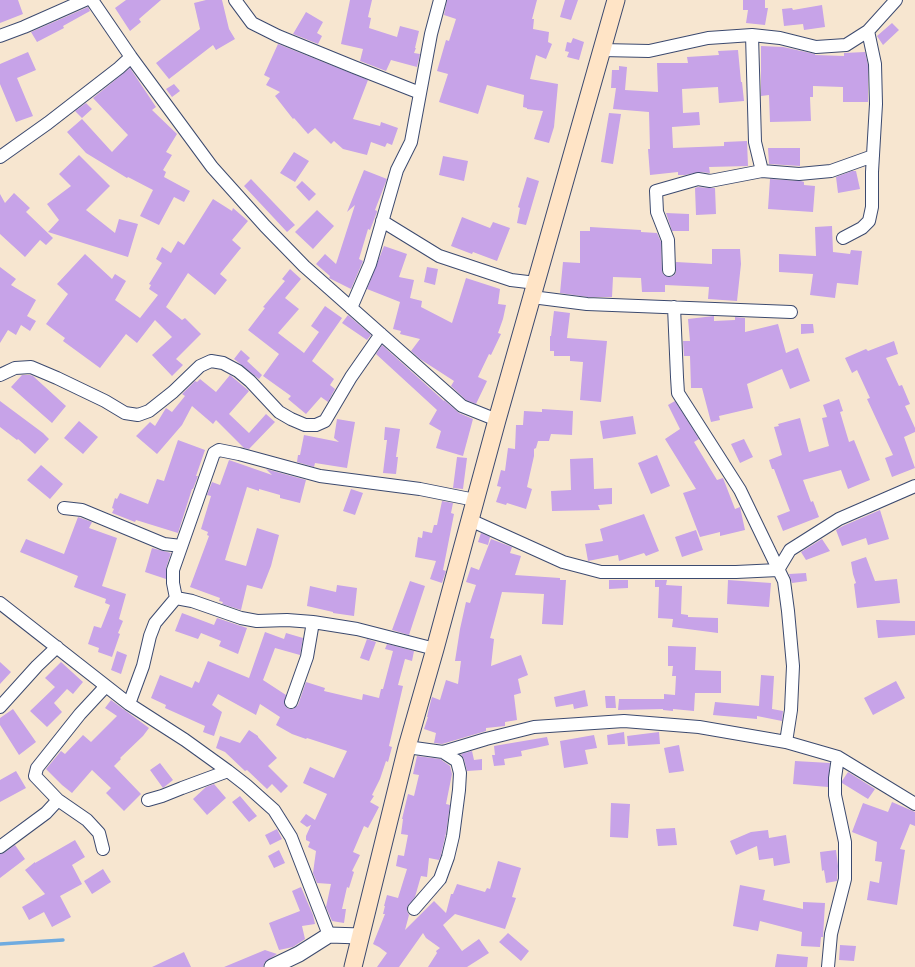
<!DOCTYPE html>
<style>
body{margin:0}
canvas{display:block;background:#f7e6d0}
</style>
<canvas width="915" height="967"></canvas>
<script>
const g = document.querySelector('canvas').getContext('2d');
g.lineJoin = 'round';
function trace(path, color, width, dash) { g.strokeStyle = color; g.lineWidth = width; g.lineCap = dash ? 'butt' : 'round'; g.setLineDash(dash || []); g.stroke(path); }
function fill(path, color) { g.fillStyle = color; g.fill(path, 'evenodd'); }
const stream = new Path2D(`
 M0 944 63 940`);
const building = new Path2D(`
 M0 0H18L23 14 0 23Z
 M126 0H161L139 19 141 22 130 31 115 8Z
 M206 0H222L229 29 235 39 216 50 213 45 169 79 156 63 200 29 194 3Z
 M350 0H372L368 17 371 18 369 28 397 37 400 26 419 31 415 48H416L414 53 420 54 417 67 391 60 386 71 360 61 363 49 341 44Z
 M447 0H537L532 19H534L533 29 549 32 548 42 552 44 546 59 536 55 530 79 558 84 554 127 549 143 534 139 543 111 527 109V108L523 107 524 95 487 85 478 114 439 102 448 74 437 71 446 40 449 41 456 19 444 15Z
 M565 0H578L571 20 560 17Z
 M743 0H765V8H768L765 25 746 23 748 10H743Z
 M822 5 825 27 804 30 803 24 784 26 782 9 792 8 793 10Z
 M88 7 90 11 63 26 64 28 37 42 31 32Z
 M306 12 323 22 317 33 322 36 318 44 293 34Z
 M892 23 899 30 883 45 877 36Z
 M573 38 584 42 579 60 567 57 569 52 565 51 567 42 571 43Z
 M278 44 368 80 353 119 380 126 381 122 398 128 392 145 387 143 385 147 371 142 367 155 343 149 334 141 331 144 315 128 308 134 294 118 293 119 275 96 280 92 266 85 270 78 264 75Z
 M761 46 783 47 815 54V55L844 56V53L865 52 868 65V102H843V87L813 86V97H810L811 121 770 122 769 95 761 96Z
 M738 50 741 82H742L744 101 719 103 718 87 682 89 683 113 699 112 700 125 672 127 673 148 724 146V142L747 141 748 166 709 167 710 173 699 172 685 175H678V172L650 175 648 149H650L649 112 613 109 616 88H611L612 70H619V66L627 67 625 90 658 92 657 63H688L687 57 719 55 718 51Z
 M28 52 36 70 17 78 33 116 16 122 0 84V64Z
 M130 68 156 107 152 110 177 134 166 152 172 155 163 170 166 172 164 177 190 191 184 202 174 197 159 225 140 216 153 190 128 177 127 178 86 153 67 132 82 119 112 152 128 135 93 98Z
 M174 84 180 91 172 97 166 89Z
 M86 103 92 109 82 118 75 111Z
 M609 113 621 114 613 164 601 162Z
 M768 148H800V166L769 164Z
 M294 152 309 161 295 182 280 173Z
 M79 155 110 186 86 210 115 233 119 219 138 224 128 257 48 232 59 220 47 204 71 186 59 174Z
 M443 156 468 161 464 181 439 175Z
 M364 170 387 179 375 210 377 211V212L370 230 368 229 359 259 363 261 351 289 329 278 330 276 316 264 325 254 336 264 355 205 347 212Z
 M852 171H856L860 189 838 193 836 177Z
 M527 177 539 181 526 225 517 223 520 208 518 207Z
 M251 179 295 225 287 232 244 186Z
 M770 179 801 181 804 182V185L815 186 813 212 768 209Z
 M302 181 316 194 309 201 296 187Z
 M698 187 709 188H715L716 214 696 215 695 188Z
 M14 193 30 208 26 212 53 238 46 245 40 240 25 257 0 234V194L5 203Z
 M213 199 232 211 233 208 248 221 232 240 241 248 220 274 227 280 215 295 188 273 166 307 182 320 185 318 201 334 176 359 183 365 172 376 152 355 172 337 155 320 137 343 126 334 100 368 63 341 65 338 46 324 68 294 57 284 85 254 112 279 115 274 126 281 115 300 140 318 158 295 149 289 151 285 149 284 162 263 156 259 162 247 171 253 178 241 184 245Z
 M317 210 334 226 313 249 295 232Z
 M666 213 689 214V231H672Z
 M462 217 490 228 493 222 510 228 497 261 473 252 472 254 451 246Z
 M832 226 833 252 850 254 851 250 862 251 858 285 837 283 835 298 810 295 813 274 779 272V254L816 256 815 227Z
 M590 227 641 230V232L657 233 661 242 662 271 663 274 669 277 673 276 676 273V262L712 264V249H740L741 264 737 301 708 299 709 287 665 285V292H642L641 278 613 277 612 297H588L560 293 563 262 580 263V231H590Z
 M384 246 407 254 399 277 414 280 410 298 422 301 421 307 452 323 466 278 500 289 498 304 506 305 503 319 498 333 501 334 491 355 489 354 478 377 487 381 476 404 466 400 451 386 454 381 420 359 411 351 420 339 400 334 401 331 393 329 400 302 367 289Z
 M0 267 16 279 11 285 36 300 27 316 36 321 30 331 21 325 16 335 8 330 0 343Z
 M427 267 438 269 435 285 424 282Z
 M290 269 301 279 285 298 299 309 278 333 304 353 319 332 311 326 325 306 342 318 312 361 334 379 330 385 335 389 328 402 321 397 306 414 288 399 291 396 263 376 279 354 248 330 265 308 263 307 285 281 282 279Z
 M554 311 570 313 567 338 607 341 601 402 580 400 583 362 570 361V356H554V351H550V336H551Z
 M348 315 371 335 367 340 342 323Z
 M714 316V321L735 320V317L745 318V332L778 324 786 353 798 348 810 381 790 389 782 369 747 384 753 408 719 416 720 420 711 422 702 388H691L690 356H684L683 341H690L688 319Z
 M801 324H813L814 333 801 334Z
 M894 341 898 354 886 358 899 386 902 385 910 404 905 406 915 428V432L904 437 915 468 892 477 885 458 893 455 867 399 870 398 857 370 852 373 845 358 866 349 868 351Z
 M382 345 444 401V400L459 413 473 419 463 456 436 448 441 431 429 424 437 410 376 354Z
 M241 350 250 358 247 361 262 375 259 379 234 359Z
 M22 375H30L33 376 66 406 52 423 11 387Z
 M230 375 249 391 229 414 249 433 266 414 275 422 249 449 244 448 216 420 213 424 192 406 182 425 157 454 136 436 150 422 155 426 166 408 172 412 185 396 182 394 195 381 197 382 200 379 216 392Z
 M839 399 843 411 840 412 849 442 854 440 870 480 848 489 841 470 803 480 811 502 813 501 819 517 783 531 777 516 790 511 774 469H772L769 460 782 455 774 427 779 426 778 424 800 418 809 452 829 446 822 418 827 417 823 405Z
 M0 401 43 433 49 439 35 454 18 439 17 440 0 427Z
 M675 401 699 439 694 442 717 480 723 478 735 509 740 507 745 530 720 536V532L700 537 683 493 696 489 665 439 680 429 668 405Z
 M542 409 573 411 572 435 551 434 549 441H538L536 448 534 449V456L527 487 532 489 526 509 507 503 506 505 496 502 501 487 497 486 501 470 505 471 508 448 515 449 516 425H523L524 411 542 412Z
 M633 416 636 434 603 439 600 421Z
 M337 419 355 422 347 468 315 463 314 467 297 462 298 455H300L304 435 339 442 334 438Z
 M79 421 98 437 83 454 64 438Z
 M385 427 400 429 396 457H398L396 474 383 473 387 440H384Z
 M744 439 753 457 740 463 731 444Z
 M178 440 205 450 196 476H198L193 489H192L178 533 136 520 135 522 112 513 114 509 112 508 115 498 117 499 120 493 148 504 157 479 164 481Z
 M657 455 670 486 651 494 638 463Z
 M457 457 467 458 463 489 453 488Z
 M593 458 594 489 612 488V504L598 505 600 510 552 511 551 491 571 490 570 459Z
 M229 460 272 475 266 469 306 480 300 503 280 498V495L259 489V491L247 487 225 560 246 566 257 528 279 535 271 566 262 589 247 585 241 610 222 604 223 602 219 601 220 598 190 587 209 536 207 535 208 532 201 529 211 496 207 495 212 482 220 485Z
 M41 465 63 484 50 499 27 480Z
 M351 489 363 493 355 515 343 511Z
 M442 501 453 503 451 513 454 514 443 570 446 571 442 583 430 579 436 561 415 557 418 537 422 538 423 531 432 533 434 525H437Z
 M880 510 889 539 868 545 866 538 842 546 836 530 843 526Z
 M644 514 659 551 646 556 644 553 619 561 618 555 588 561 585 544 603 541 600 529Z
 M78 517 92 522 89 528 117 538 102 586 126 594 119 619 123 621 118 633 120 634 112 657 98 652 99 648 88 644 94 626 101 628 110 605 105 603 106 599 74 587 78 576 20 552 26 539 64 554Z
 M696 530 703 550 682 557 675 537Z
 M481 533 490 537 488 545 478 542Z
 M491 539 512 547 510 553 521 556 515 575 560 578V580H566L563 625 542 624 544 594 502 592 490 638 494 639 491 666 521 655 528 675 518 679 521 693 514 695 517 720 505 722V726L486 728V731L442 744 434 743 436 733 424 729 428 717H427L429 708 432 697 440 700 446 680 458 684 461 661H455L460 629 466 602 470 603 476 585 466 582 471 567 479 570Z
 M822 539 830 551 806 560 801 552Z
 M152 548 171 553 166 568V579L145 572Z
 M866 557 875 581 897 579 900 603 857 608 854 584 856 583 853 574 851 562Z
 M806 573 807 581 792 583 789 574Z
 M609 580H628V588L609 589Z
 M655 580H667L666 585 682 586 681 614 688 615V617L718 618V633L672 627 673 619 658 618 659 587H655Z
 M728 580 771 583 769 607 727 604Z
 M410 581 425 586 409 635 392 630Z
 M337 585 357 588 354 616 333 613V612L307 606 310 586 336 592Z
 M182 613 214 625 217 618 247 628 238 654 219 646 221 641 201 633 198 639 175 631Z
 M876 620 915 621V635L878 638Z
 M265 632 284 639 286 633 303 638 300 655 275 648 263 680 286 695 284 704 286 707 289 709H293L298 705 306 682 325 688 324 691 362 700 363 694 379 698 381 689H383L393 651 385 649 387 644 414 651 412 661 405 659 398 685 403 686 389 746 392 747 388 762 386 761 380 779 372 795 374 796 370 802 379 807 368 828 364 826 353 852 360 855 352 871 354 872 349 888 347 887 342 909H346L344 923 332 921 326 907 331 884 317 883 313 873 316 851 308 847 310 842 306 840V836L311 825 307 827 300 822 306 814 315 820 327 794 303 783 310 767 334 778 347 751 307 738 306 739 292 734 276 725 280 717 260 704 256 715 218 694 212 705 222 712 214 736 203 732 205 726 165 708 166 705 151 698 160 675 192 688 195 681 199 683 208 661 249 678Z
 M367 639 376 642 369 661 360 658Z
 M668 646 696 647 695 670 721 671V693H695L694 711 673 709V711L663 710V709L618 710 619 699H664V694L675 695 676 676H672L673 666H668Z
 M117 651 127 655 121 674 111 670Z
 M0 662 11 672 0 684Z
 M61 662 83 682 73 694 67 689 54 703 62 712 47 727 30 711 55 687 45 678Z
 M761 675 774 676 772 709 783 711 782 721 757 716V719L713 715 715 702 759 706Z
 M896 681 905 698 873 715 864 698Z
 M585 690 588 706 574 709 573 704 556 707 554 697Z
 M605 696H615L616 708H606Z
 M111 700 149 728 143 736 120 758 121 759 114 766 141 794 124 811 106 793 111 788 92 770 72 793 62 785 46 769 61 751 65 754 83 735 91 742 117 716 105 708Z
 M13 709 36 742 19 755 0 725V718Z
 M249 730 258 736V737L277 758 268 766 288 786 281 793 272 784 267 789 247 770 245 771 225 752 216 748 220 736 240 743Z
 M624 732 625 744 608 745 607 735Z
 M659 732 660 744 628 746 627 736Z
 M594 735 597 748 585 750 588 764 564 768 560 741Z
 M547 737 549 745 521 751 522 756 504 759 505 765 494 766 492 755H495L494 746Z
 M679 745 684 771 669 773 664 748Z
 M472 751 474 760 482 759V770L467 771 464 759 461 754Z
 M417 756 440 759 450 766 452 774 446 804 450 805 446 833 441 855 439 860 429 858 427 877 421 876 415 897 407 907V911L409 915 405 930 434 901 446 913 451 894H453L457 884 485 892 487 888 490 889 498 861 521 868 512 897 516 898 505 929 455 914 443 925 462 951 479 939 489 953 467 967H428L437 953 436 951 440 948 426 938 423 933 399 967H377L387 953 379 947 373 944 385 914H383L385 906H384L387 895 398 898 407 869 396 866 398 855 404 856 408 835 401 834 403 819H402L408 794 414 796 419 775 413 774Z
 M795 761 830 763 828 787 793 784Z
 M160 763 173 780 163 788 150 770Z
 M16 771 26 788 0 802V780Z
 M848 772 875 789 868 799 842 783V781Z
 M214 784 226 798 207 815 193 799 206 787Z
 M240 796 257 816 249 822 232 802Z
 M892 802 915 812V826L910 824 900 849 905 850 897 905 867 900 870 881 879 883 882 862 875 861 877 842 852 832 863 803 888 812Z
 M611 803 630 804 628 838 610 837Z
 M675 828 677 845 658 846 656 829Z
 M277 829 282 839 270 845 265 835Z
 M768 830 769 838 786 835 790 863 774 866 773 858 759 860 757 846 736 855 730 841 751 832Z
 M75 840 85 857 72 865 82 884 60 896 71 917 52 927 44 912 29 920 22 907 45 894 25 870 35 862V863Z
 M15 845 25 859 0 878V854L4 853Z
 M279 850 285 863 274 868 268 856Z
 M836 850 838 866 837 881 826 883 824 870 822 871 820 852Z
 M103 869 111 882 92 894 84 881Z
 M740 885 765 890 763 900 803 909V902L825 903 823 937H821L820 947 801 946 802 932 760 921 758 931 733 926Z
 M301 887 313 915 315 924 302 926 305 939 293 947 279 950 269 923 300 911 292 891Z
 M508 933 529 951 521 961 499 942Z
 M840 945 856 946 854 961 839 960Z
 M265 950 277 954 265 962 263 967H224Z
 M184 952 191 967H152Z
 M777 954 808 957 807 967H775Z`);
const minor = new Path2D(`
 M92 0 131 57 212 167 265 226 304 266 462 406 497 420
 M235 0 252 23 278 36 354 67 420 93
 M752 35 755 142 762 171
 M0 36 24 27 85 0
 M602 50 649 51 708 38 752 35 780 38 816 47 846 45 868 31 896 0
 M0 157 48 123 119 68 131 57
 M382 221 439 256 511 280 536 283
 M843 238 862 228 869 221 872 207V172L876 104 875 64 868 31
 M669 270 668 240 657 212 656 191 698 179 710 181 762 171 799 174 831 171 873 156
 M532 297 587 304 791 312
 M674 307 677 377 678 393 740 490 784 581 788 611 793 666 791 710 786 742
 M351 308 370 264 397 170 411 142 431 34 440 0
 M0 375 15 368 31 367 57 378 105 401 125 413 138 415 149 411 173 392 200 366 211 361 223 363 238 371 250 381 279 412 291 419 305 425H316L325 421 351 377 381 334
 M64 508 82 510 164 544 181 546
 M470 520 563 562 601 572H736L778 570
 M778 570 790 550 839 519 915 486
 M176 598 173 583V570L214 453 219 450 239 454 320 476 420 489 475 500
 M176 598 192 601 241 618 257 621 287 620 313 622 357 629 435 649
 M0 603 129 704 185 740 228 771 246 785 274 810 291 837 329 935
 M291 702 307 657 313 622
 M129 704 143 666 150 636 155 623 176 598
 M0 707 37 666 57 647
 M407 747 443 752 486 739 534 727 624 721 699 727 786 742 838 757 915 804
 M148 800 162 796 182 788 228 771
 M0 847 46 813 58 800
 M103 849 99 833 87 820 58 800 35 776 37 768 80 714 106 686
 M414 909 440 879 448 857 453 836 459 790 460 773 457 761 443 752
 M828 967 831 934 845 879V842L835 795V778L838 757`);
const tertiary = new Path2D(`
 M272 967 299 954 329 935 361 936`);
const secondary = new Path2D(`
 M353 967 407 747 435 649 497 420 616 0`);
trace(stream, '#6fabe0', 3.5);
fill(building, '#c7a3e8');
trace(minor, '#3c4a6f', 14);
trace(tertiary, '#3c4a6f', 17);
trace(secondary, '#3c4a6f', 19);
trace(minor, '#fff', 12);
trace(tertiary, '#fff', 15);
trace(secondary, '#ffe4c6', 17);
</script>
